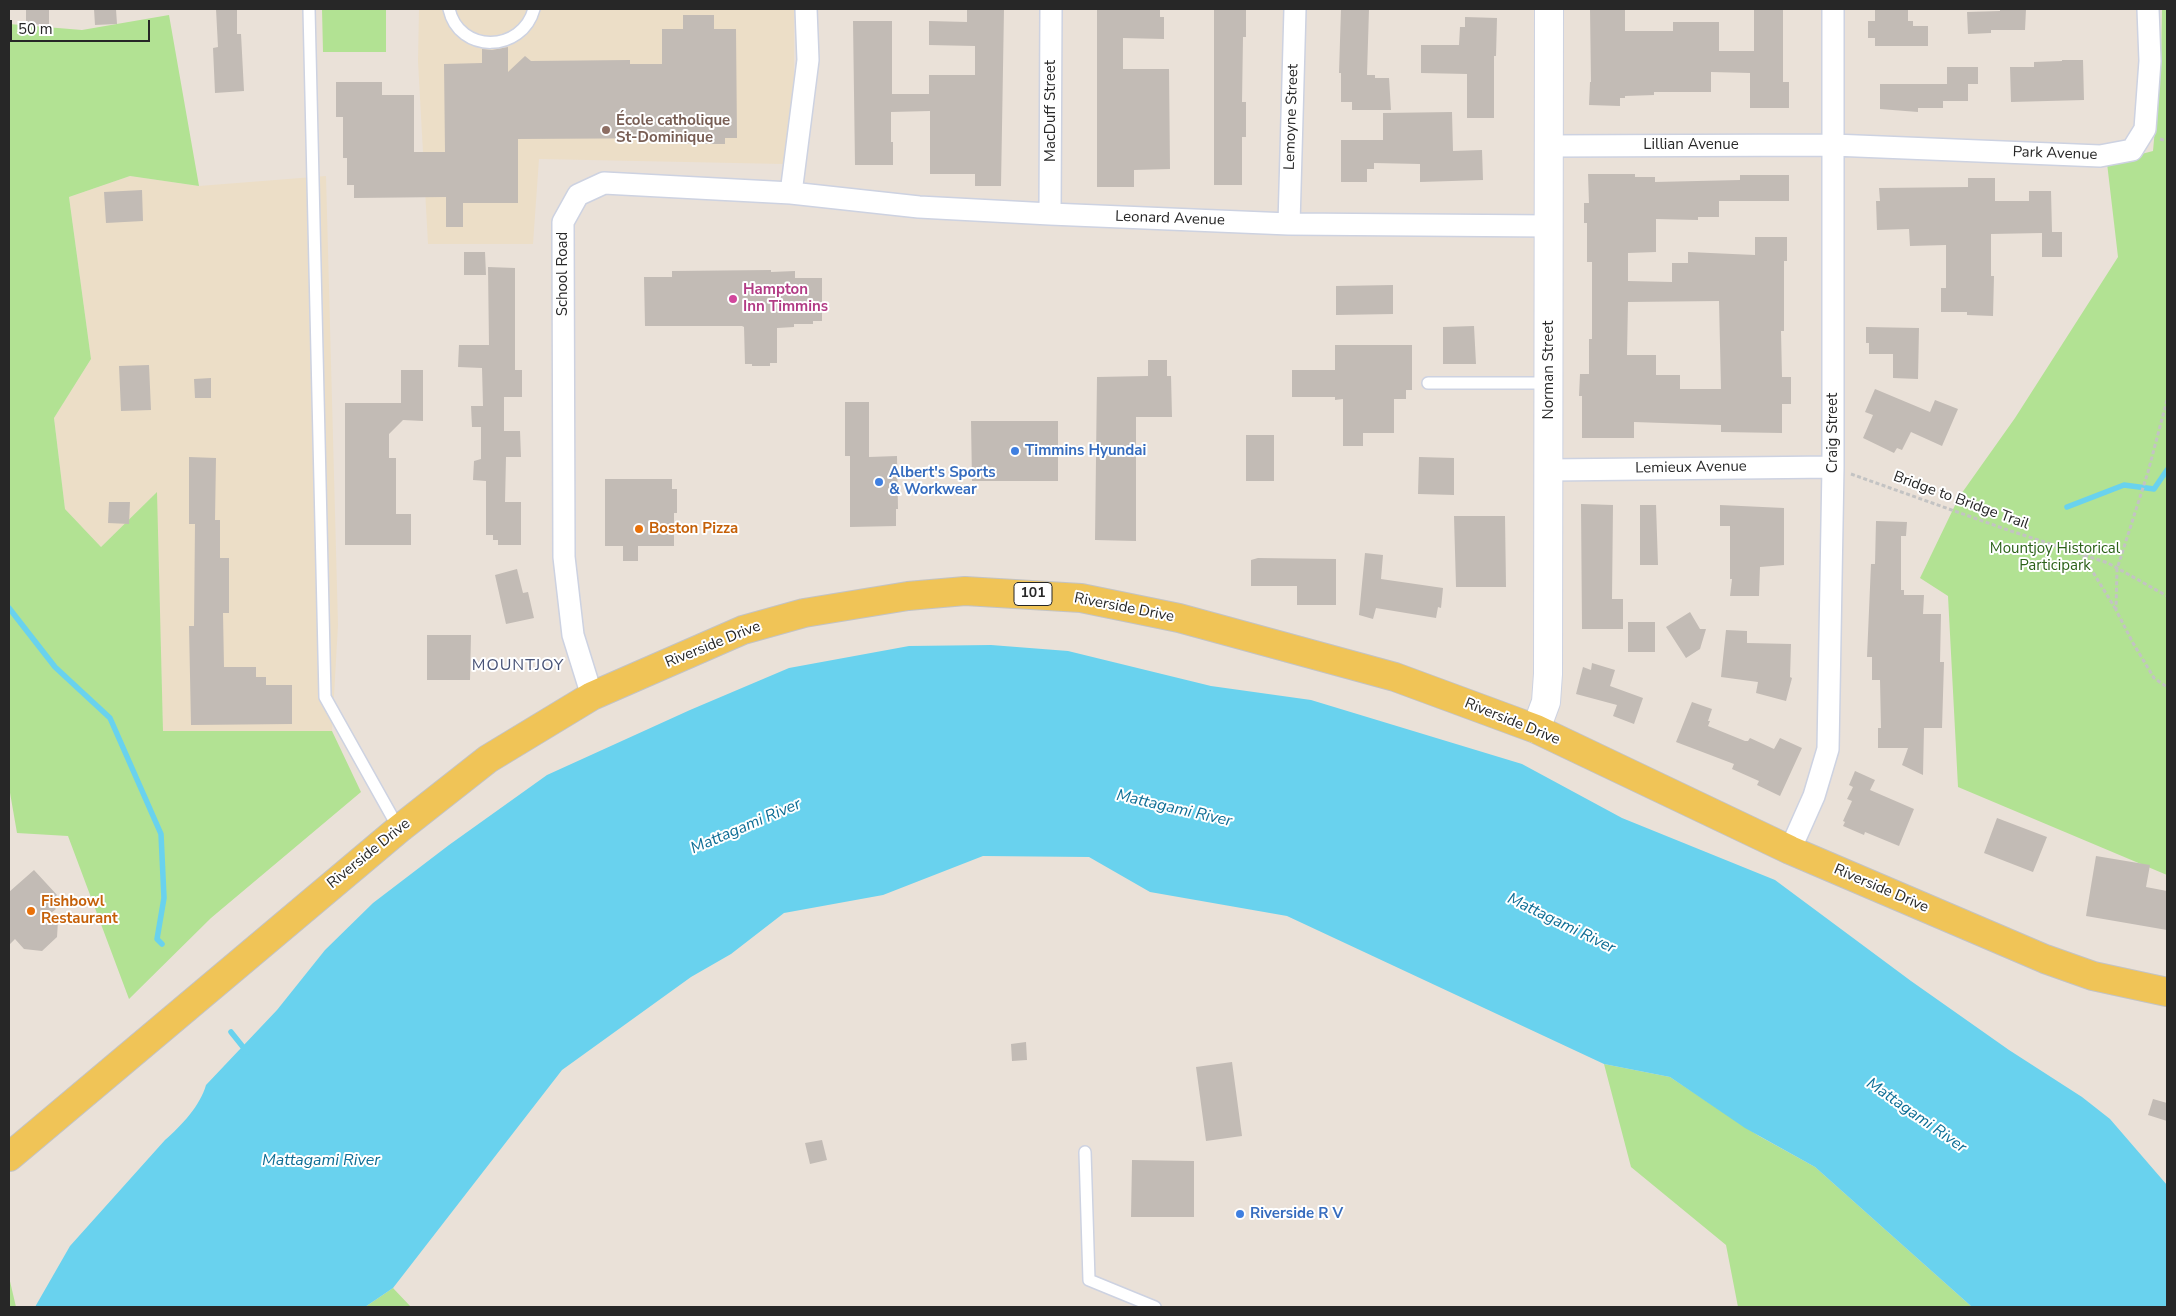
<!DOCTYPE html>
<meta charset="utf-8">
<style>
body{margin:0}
#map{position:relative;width:2176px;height:1316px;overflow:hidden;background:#eae1d8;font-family:"Nunito Sans",sans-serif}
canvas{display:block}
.frame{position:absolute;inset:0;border:10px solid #272727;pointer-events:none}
.scale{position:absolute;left:10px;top:20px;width:140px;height:22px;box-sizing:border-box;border:2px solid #272727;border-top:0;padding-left:6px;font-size:15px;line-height:18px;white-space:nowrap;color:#272727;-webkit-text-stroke:4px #fff;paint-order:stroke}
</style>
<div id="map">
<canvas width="2176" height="1316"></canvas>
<div class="frame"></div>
<div class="scale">50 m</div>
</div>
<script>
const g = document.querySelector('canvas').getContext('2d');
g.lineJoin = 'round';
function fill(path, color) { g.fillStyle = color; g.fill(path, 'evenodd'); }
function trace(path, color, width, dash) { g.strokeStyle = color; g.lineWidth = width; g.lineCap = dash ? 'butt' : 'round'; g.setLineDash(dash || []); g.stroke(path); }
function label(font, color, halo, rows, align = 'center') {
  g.font = font + ' "Nunito Sans",sans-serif'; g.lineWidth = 4; g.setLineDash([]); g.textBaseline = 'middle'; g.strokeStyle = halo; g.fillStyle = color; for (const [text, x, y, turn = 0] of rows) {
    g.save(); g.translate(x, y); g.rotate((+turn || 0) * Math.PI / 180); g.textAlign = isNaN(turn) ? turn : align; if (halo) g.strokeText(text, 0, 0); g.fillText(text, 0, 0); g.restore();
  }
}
const education = new Path2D(`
 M419 9H794V101L784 164 539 159 533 244H428L418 61Z
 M130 176 199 186 326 176 338 625 332 731H163L156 493 101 547 65 509 54 418 91 359 69 197Z`);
const green = new Path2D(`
 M322 9H386V52H323Z
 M2162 9H2167V875L1958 787 1948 596 1920 578 1959 497 2015 418 2118 257 2107 163 2153 151 2161 61Z
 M169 15 199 186 130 176 69 197 91 359 54 418 65 509 101 547 157 492 163 731H332L361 792 211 918 129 999 68 836 17 833 9 787V24L82 30Z
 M1604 1064 1670 1077 1759 1136 1815 1167 1972 1307H1738L1726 1245 1631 1167Z
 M9 1277 16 1307H9Z
 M393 1288 411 1307H365Z`);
const water = new Path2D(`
 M991 645 1068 651 1211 686 1311 700 1522 764 1622 818 1775 880 1911 981 2009 1050 2082 1097 2110 1119 2167 1185V1307H1972L1815 1167 1745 1128 1670 1077 1604 1064 1287 916 1150 892 1089 857 983 856 883 895 784 913 731 954 691 977 562 1070 393 1288 365 1307H35L70 1246 165 1140C182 1125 200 1106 206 1085L277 1010 325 950 373 903 449 845 547 775 690 710 789 668 909 646Z`);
const stream = new Path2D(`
 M2067 507 2124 485 2154 489 2167 470
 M9 608 55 667 110 718 161 834 164 898 157 939 162 944
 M231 1032 247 1052`);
const building = new Path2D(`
 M26 9H49V24L26 25Z
 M94 9H116L117 24 95 25Z
 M216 9H237V34H241L244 91 215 93 213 48 218 47Z
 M967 9H1004L1001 186H975V174H930V111L891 112V142H893V165H855L853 21H892V94H929V75H975V46L929 45V21L967 22Z
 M1097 9H1160V17H1164V39L1123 38V69H1169L1170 169 1134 170V187H1097Z
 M1214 9H1246V37H1243L1242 102H1246V137H1242V185H1214Z
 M1341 9H1369L1367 75H1375V78H1389L1391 110H1352V102H1341V73H1339Z
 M1590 9H1625V31H1673V22H1719V51H1754V9H1783V82H1789V108H1750V73L1711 72V92H1654V95L1625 96V98H1620V106L1589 105 1590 82H1591Z
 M1875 9H1908V21H1913V26H1928V46H1875V38H1868V21H1875Z
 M2000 9H2026L2025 30H1991V33L1968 34 1967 12 2000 11Z
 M683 15H714V29H736L737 138H725V144H687V138L518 139V203H463V227H446V197L354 198V185H347V158H343V117H336V82H382V95H414V152H445L444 64 482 63V49L492 50 508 47V72L525 56 531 61 630 60V64H662V29H683Z
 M1465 17 1497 18 1496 56H1494V118H1467V74L1421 73V45H1459L1460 27H1465Z
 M2062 60H2083L2084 100 2011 102 2010 67H2034V62L2062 61Z
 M1947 67H1978V84H1968V101H1943V108H1918V112L1880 109V84H1947Z
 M1452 112 1453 151 1482 150 1483 180 1420 182V164L1374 163V169H1367V182H1341V140H1383V113Z
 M1588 174H1635V177H1655V182L1740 180V175H1789V201H1719V217H1698V220L1656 219V252L1628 253V281L1672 282V263H1688V252L1755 255V237H1787V261H1784V331H1781L1782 377H1791V404H1782V433L1721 432V425L1634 422V438H1582V396H1579L1580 374H1589V339H1592V262H1587V223H1584V203H1589ZM1719 301 1721 389H1680V375H1656V355H1627L1628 302Z
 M1968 178H1995V201H2029V191H2051L2052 232H2062V257H2042V233L1991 234V276H1994L1993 316 1967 315V312H1941V288H1946V245L1910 246 1909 229 1877 230 1876 201H1880L1879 188 1968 187Z
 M142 190 143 221 106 223 104 192Z
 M464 252H485L486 275H464Z
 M488 267 515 268V370H522V397H504V431H520L521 457H506L505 502H521V545H498V540H493V535H486V481L473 480 474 461 481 459V427H472L471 406H483L482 368 458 367 459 345H489Z
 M771 270V272L795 271V278H822V321H813V324H794V327L777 328V363H770V366H752V364H745L744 327 742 326H645L644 277H672V271Z
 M1393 285V314L1336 315V286Z
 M1474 326 1476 364H1443V327Z
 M1866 327 1919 328 1918 379 1893 378V354H1869V343H1866Z
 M1335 345H1412V390H1406V399H1394V433H1363V446H1343V399L1335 400V397H1292V370H1335Z
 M1148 360H1167V376H1171L1172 417H1136V541L1095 540 1097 377 1148 376Z
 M149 365 151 410 121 411 119 366Z
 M401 370H423V421L403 420 389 434V458H396V514H411V545H345V403H401Z
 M211 378V398H195L194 379Z
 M1875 389 1930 412 1935 400 1958 409 1942 446 1911 432 1902 450 1897 448 1894 453 1863 438 1873 415 1865 412Z
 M845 402H869V457L897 456 898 509H896V526L850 527V456H845Z
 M971 421H1058V481H972Z
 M1246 435H1274V481H1246Z
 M189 457 216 458 215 520H220V558H229V613H223L224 667H256V677H266V685H292V724L191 725 189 626H194L195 524H189Z
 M1419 457 1454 458V495L1418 494Z
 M605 479H672V489H677V513H674V546H638V561H623V546H605Z
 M109 502H130L129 524 108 523Z
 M1581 504 1613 505 1612 599H1623V629H1582Z
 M1640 505H1656L1658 565H1640Z
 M1720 505 1784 508V565L1760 567 1759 596H1730L1732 579H1730V526H1720Z
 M1454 516H1505L1506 587H1456Z
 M1876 521 1907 522 1906 536H1901V590H1904V595H1924L1923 614H1941L1940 662H1944L1942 728H1924L1923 775 1902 765 1908 748H1878V728H1881L1880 680H1872V657H1867L1871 564H1875Z
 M1365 553 1383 555 1381 579 1443 588 1441 608 1438 607 1436 618 1376 608 1373 619 1359 615Z
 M1258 558 1336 559V605H1297V586H1251V560Z
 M517 569 523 593 528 592 534 618 506 624 495 575Z
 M1690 612 1700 629H1706L1700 649 1686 658 1666 627Z
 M1628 622H1655V652H1628Z
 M1726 630 1747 631V643L1791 644 1790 677 1792 678 1786 701 1756 693 1758 682 1721 677Z
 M427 635H471L470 680H427Z
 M1592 663 1615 670 1610 686 1643 698 1634 724 1613 716 1617 705 1576 694 1583 667 1591 670Z
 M1692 702 1712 709 1708 721H1710L1708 726 1745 741H1748L1750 738 1774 749 1780 738 1802 748 1780 796 1757 785 1759 781 1732 769 1734 764 1676 742Z
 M1855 771 1875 780 1870 790 1914 809 1899 846 1865 832 1864 835 1843 826 1845 822 1843 821 1852 801 1847 799 1853 787 1849 785Z
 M1997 818 2047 837 2033 872 1984 853Z
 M2096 856 2150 865 2146 887 2167 891V930L2086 916Z
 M34 870 57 895 49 902 56 909 51 913 58 921 57 937 42 951 24 949 15 939 9 945V892Z
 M1026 1042 1027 1060 1012 1061 1011 1044Z
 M1232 1062 1242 1136 1206 1141 1196 1067Z
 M2153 1099 2167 1103V1121L2148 1115Z
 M822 1140 827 1160 810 1164 805 1143Z
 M1132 1160 1194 1161V1217H1131Z`);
const path = new Path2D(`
 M2160 139 2167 141
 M2167 400 2148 472 2117 569 2116 610 2133 643 2154 678 2167 687
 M1851 474 2005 529 2108 563 2167 596
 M2083 556 2115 608`);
const service = new Path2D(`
 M309 9 325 697 399 829
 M449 9C459 54 522 53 534 9
 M1428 383H1549
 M1085 1152 1089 1280 1155 1307`);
const minor = new Path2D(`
 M1548 146 1833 145 2100 156 2132 150 2145 129 2150 61 2148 9
 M791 193 808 60 806 9
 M1050 214 1051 9
 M1289 224 1295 9
 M1549 470 1833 467
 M592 696 573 635 564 557 563 222 578 195 604 183 791 193 919 207 1050 214 1289 224 1549 226
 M1790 850 1814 796 1828 749 1833 467V9`);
const tertiary = new Path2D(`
 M1536 729 1546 702 1548 674 1549 9`);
const primary = new Path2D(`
 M9 1157 399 829 488 759 592 696 743 630 804 613 908 596 965 591 1081 598 1179 618 1395 677 1536 729 1790 850 2045 959 2093 976 2167 992`);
const markers = [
 [606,130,5,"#8d6e63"],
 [733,299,5,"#d1479c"],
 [1015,451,5,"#3f7fe0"],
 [879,482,5,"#3f7fe0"],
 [639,529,5,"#e8710a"],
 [31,911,5,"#e8710a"],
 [1240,1214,5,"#3f7fe0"]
];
const shields = [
 [1033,594,38]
];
const shieldNames = [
 ["101",1033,594]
];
const streetNames = [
 ["MacDuff Street",1051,111,-90],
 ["Lemoyne Street",1292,117,-88],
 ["Lillian Avenue",1691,145],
 ["Park Avenue",2055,154,2],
 ["Leonard Avenue",1170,219,2],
 ["School Road",563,274,-90],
 ["Norman Street",1549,370,-90],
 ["Craig Street",1833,433,-90],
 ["Lemieux Avenue",1691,468,-1],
 ["Bridge to Bridge Trail",1961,501,20],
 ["Riverside Drive",1124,608,11],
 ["Riverside Drive",713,645,-22],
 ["Riverside Drive",1512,722,22],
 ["Riverside Drive",369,854,-39],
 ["Riverside Drive",1881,889,23]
];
const educationNames = [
 ["École catholique",616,121],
 ["St-Dominique",616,138]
];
const hotelNames = [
 ["Hampton",743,290],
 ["Inn Timmins",743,307]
];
const shopNames = [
 ["Timmins Hyundai",1025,451],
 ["Albert's Sports",889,473],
 ["& Workwear",889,490],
 ["Riverside R V",1250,1214]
];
const foodNames = [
 ["Boston Pizza",649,529],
 ["Fishbowl",41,902],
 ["Restaurant",41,919]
];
const parkNames = [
 ["Mountjoy Historical",2055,549],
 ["Participark",2055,566]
];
const neighbourhoodNames = [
 ["MOUNTJOY",518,666]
];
const waterNames = [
 ["Mattagami River",1174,809,13],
 ["Mattagami River",746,827,-23],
 ["Mattagami River",1561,924,26],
 ["Mattagami River",1916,1116,35],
 ["Mattagami River",321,1161]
];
fill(education, '#ecdec7');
fill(green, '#b2e293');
fill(water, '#69d2ee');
trace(stream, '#69d2ee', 5.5);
fill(building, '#c2bbb5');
trace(service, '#cdd2e1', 14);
trace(minor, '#cdd2e1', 24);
trace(tertiary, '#cdd2e1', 30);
trace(primary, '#c3c3c3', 30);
trace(path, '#c3c3c3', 3, [4, 2.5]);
trace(service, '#fff', 11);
trace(minor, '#fff', 21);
trace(tertiary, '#fff', 28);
trace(primary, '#f0c457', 28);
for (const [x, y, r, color] of markers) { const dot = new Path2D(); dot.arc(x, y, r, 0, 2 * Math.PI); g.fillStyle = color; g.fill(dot); trace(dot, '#fff', 2); }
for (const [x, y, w] of shields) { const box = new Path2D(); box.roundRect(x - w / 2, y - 11.5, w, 23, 4); g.fillStyle = '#fff'; g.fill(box); trace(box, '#272727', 1); }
label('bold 14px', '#272727', null, shieldNames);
label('15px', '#272727', '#fff', streetNames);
label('bold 15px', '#785e54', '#fff', educationNames, 'left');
label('bold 15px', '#b23c85', '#fff', hotelNames, 'left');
label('bold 15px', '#366cbe', '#fff', shopNames, 'left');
label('bold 15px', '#c56008', '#fff', foodNames, 'left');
label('15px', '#2c6219', '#fff', parkNames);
g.letterSpacing = '1px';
label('16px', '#485377', '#fff', neighbourhoodNames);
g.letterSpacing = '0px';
label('italic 16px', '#0d6d95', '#fff', waterNames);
</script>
